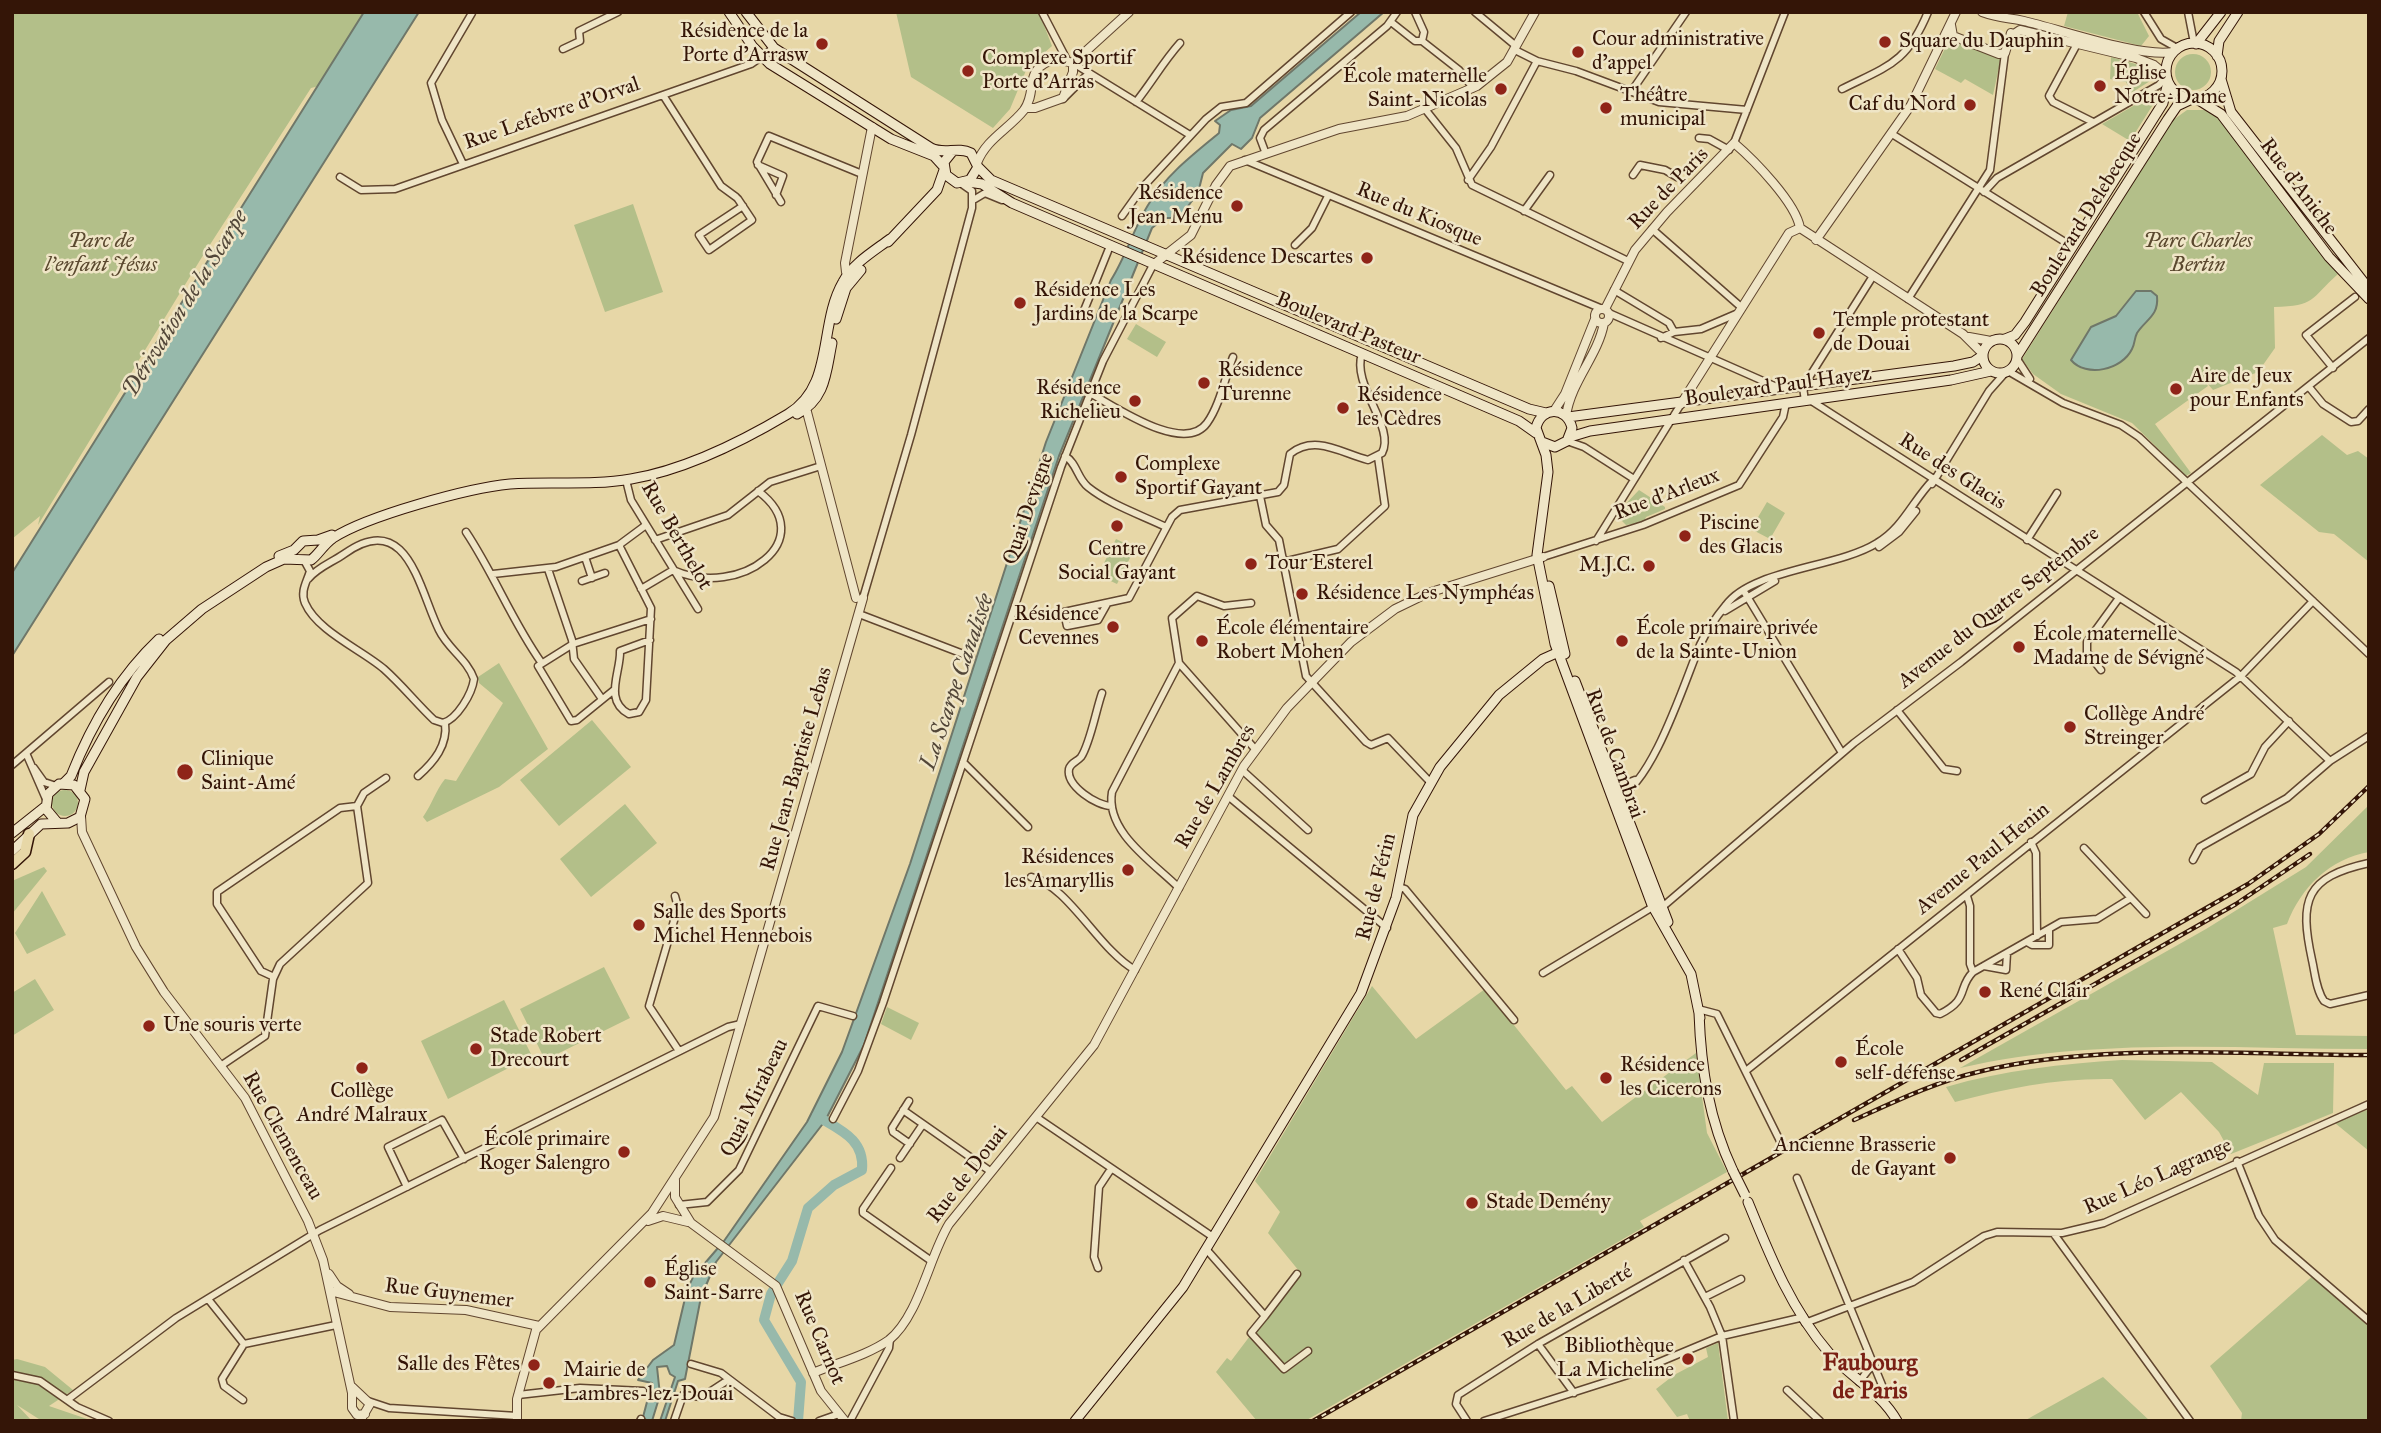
<!DOCTYPE html>
<meta charset="utf-8">
<style>
body{margin:0}
#map{position:relative;width:2381px;height:1433px;overflow:hidden;background:#e7d7a7;font-family:"IM FELL Great Primer",serif}
canvas{display:block}
.frame{position:absolute;inset:0;border:14px solid #341507;pointer-events:none}
</style>
<div id="map">
<canvas width="2381" height="1433"></canvas>
<div class="frame"></div>
</div>
<script>
const g = document.querySelector('canvas').getContext('2d');
g.lineJoin = 'round';
function fill(path, color) { g.fillStyle = color; g.fill(path, 'evenodd'); }
function trace(path, color, width, dash) { g.strokeStyle = color; g.lineWidth = width; g.lineCap = dash ? 'butt' : 'round'; g.setLineDash(dash || []); g.stroke(path); }
function label(font, color, halo, rows, align = 'center') {
  g.font = font + ' "IM FELL Great Primer",serif'; g.lineWidth = 5; g.setLineDash([]); g.textBaseline = 'middle'; g.strokeStyle = halo; g.fillStyle = color; for (const [text, x, y, turn = 0] of rows) {
    g.save(); g.translate(x, y); g.rotate((+turn || 0) * Math.PI / 180); g.textAlign = isNaN(turn) ? turn : align; if (halo) g.strokeText(text, 0, 0); g.fillText(text, 0, 0); g.restore();
  }
}
const green = new Path2D(`
 M12 12H406L367 74 311 88 202 257 38 525 40 516 12 539Z
 M896 12H1039L1052 46 1027 68 1010 109 993 128 911 77Z
 M2068 12H2137L2149 36 2141 46 2064 26Z
 M1950 38 2001 58 1993 95 1965 79 1961 83 1935 69Z
 M2175 72a18 18 0 1 1 36 0a18 18 0 1 1-36 0Z
 M2111 57 2150 68V81L2125 97 2129 88 2126 82 2110 79Z
 M2147 98 2154 103 2130 141 2102 124Z
 M2187 110H2209L2220 119 2338 274C2310 299 2316 306 2274 307L2275 348 2258 372 2213 390 2202 377 2208 386 2155 424 2191 473 2186 476 2132 423 2061 394 2033 374 2022 359 2173 120Z
 M633 204 663 292 605 312 574 225Z
 M1136 324 1166 342 1157 357 1127 339Z
 M2322 435 2347 455 2358 451 2369 459V562L2334 534 2319 532 2260 485Z
 M1639 490 1665 507V509L1646 517 1644 522 1626 525 1618 517V512Z
 M1767 502 1785 513 1770 539 1751 529Z
 M1116 539 1135 548 1117 584 1098 575Z
 M499 663 548 749 499 787 427 822 423 817C432 804 436 790 445 779L456 781 503 703 479 683 478 677Z
 M592 720 631 767 559 826 520 780Z
 M52 803a13 13 0 1 1 26 0a13 13 0 1 1-26 0Z
 M625 804 657 843 591 897 560 859Z
 M2369 805V852C2330 859 2301 887 2287 924L2273 928 2296 1035 2369 1036V1049C2234 1049 2093 1037 1960 1068L2206 929 2306 867Z
 M44 867 47 871 12 914V881Z
 M42 891 66 935 27 954 15 933Z
 M604 967 630 1018 545 1060 520 1009Z
 M35 979 54 1010 12 1036V993Z
 M1372 986 1416 1039 1485 989 1566 1090 1572 1086 1602 1122 1696 1053 1707 1133 1727 1172 1640 1221 1644 1227 1305 1421H1257L1216 1372 1227 1358 1231 1361 1299 1271 1268 1233 1280 1212 1255 1181Z
 M504 1000 532 1056 448 1099 421 1041Z
 M887 1007 919 1023 911 1040 881 1024Z
 M2122 1060 2212 1062 2258 1095 2264 1063H2334L2333 1113 2231 1154 2219 1132 2181 1092 2145 1120 2112 1079C2057 1078 2008 1088 1955 1102L1946 1087C2004 1070 2062 1064 2122 1060Z
 M2369 1109V1151L2335 1123Z
 M2316 1273 2369 1317V1421H2241L2242 1413 2210 1366Z
 M1718 1343 1728 1421H1690L1687 1414 1677 1417 1656 1389 1674 1375 1708 1357 1706 1348Z
 M17 1359 45 1367 73 1390 49 1406 93 1421H42L17 1405 32 1421H12V1360Z
 M2103 1377 2150 1421H2024Z`);
const water = new Path2D(`
 M364 12H419L12 656V573Z
 M1361 12H1384L1260 118 1252 138 1241 149 1232 144 1203 173 1198 193 1179 218H1164L1152 228 1059 456 864 1045 825 1121 716 1262 701 1297 685 1379 678 1381 665 1421H660L675 1377 670 1374 667 1366 657 1367 660 1395 652 1421H647L643 1417 652 1383 638 1380 653 1360 674 1345 687 1290 693 1277 724 1241 807 1122 842 1052 910 864 1046 442 1111 280C1127 255 1134 226 1150 202 1167 174 1194 154 1219 133L1220 125 1215 121 1231 110 1251 106Z
 M2136 291H2151L2157 296C2159 316 2146 319 2137 333 2134 339 2135 344 2132 349 2122 370 2086 378 2071 360L2091 327 2116 316Z`);
const river = new Path2D(`
 M798 1421 801 1382 764 1320 771 1294 792 1261 808 1208 834 1185 862 1170C865 1139 840 1130 817 1116`);
const minor = new Path2D(`
 M1042 12 1067 60
 M1475 12 1516 46
 M2144 12 2161 39 2177 48
 M2188 12 2194 43
 M1391 22 1415 41H1422L1424 32 1415 12
 M1422 41 1459 70 1473 88
 M2077 44 2049 96 2053 102 2093 122
 M563 49 580 41 579 31 618 12
 M1515 50 1537 61 1576 71 1659 102 1747 110
 M1073 63 1190 135
 M1842 89C1888 66 1907 63 1928 12
 M1631 92 1686 12
 M663 95 721 186 736 197 738 199 752 220 709 250 699 235 743 206
 M1063 99 1089 73
 M1136 102C1152 82 1163 62 1180 43
 M1425 109 1456 148 1472 185 1628 261
 M1892 134 2073 247
 M1699 138 1709 139 1729 150
 M1734 143 1785 12
 M1266 154 1260 138 1264 130 1387 26 1397 12
 M1245 160 1600 308
 M463 164 442 120 431 83 472 13
 M758 165 783 176 776 195
 M1633 175 1640 165 1665 170 1677 177
 M340 177 361 190 395 189 751 64 774 48
 M1468 180 1491 147 1537 61
 M1984 192 1997 178 2159 85 2166 77
 M975 199 985 193 1002 200
 M781 202 757 162 769 136 862 174
 M1524 211 1550 175
 M1122 216 1142 188 1206 119 1221 107 1246 103 1351 12
 M1652 229 1741 307
 M1295 245 1312 228 1328 196
 M1614 290 1669 323 1674 332
 M1908 299 1990 170 2005 53
 M1083 313 1110 246
 M1609 313 1779 388
 M1661 338 1674 332 1701 329 1736 314
 M2017 359 2030 379
 M2333 368 2306 335 2355 297
 M2008 371 2063 403 2121 425 2139 437 2369 654
 M2309 387 2323 404 2351 422 2358 421 2369 409
 M1090 393C1114 406 1184 455 1207 423 1220 405 1225 377 1233 357
 M1810 400 2236 672 2330 761 2369 736
 M1805 401 1803 387 1873 276
 M1567 441 1584 447 1634 479
 M1065 456C1077 463 1077 478 1088 487 1109 504 1141 515 1166 527
 M626 480 631 500 698 609
 M1932 484 1989 391 2005 373
 M1260 496 1266 525 1279 540 1306 676 1366 742 1371 745 1388 738 1431 783
 M466 532C494 574 512 621 541 662
 M655 540 728 515 770 482 821 466
 M2027 540 2057 493
 M1596 541 1681 404
 M619 545 651 608 646 700 639 712 629 714C603 700 621 672 620 651L650 640
 M1879 547 1899 532 1916 511
 M585 557 592 578
 M1543 557 1643 525 1739 485 1783 417 1786 403
 M304 560 310 571C307 582 300 591 305 603 317 631 362 650 384 669 402 685 417 704 434 720L443 723C457 719 472 694 474 679 467 659 448 649 439 630 419 590 408 508 344 554 331 563 318 567 308 579
 M1283 562 1338 549 1385 506 1378 457
 M548 569 572 640 574 659 602 699
 M493 574 556 567 619 545 646 525
 M582 581 605 573
 M641 589 673 570C740 600 822 539 758 491
 M1745 593 1842 753
 M863 598 911 435 972 208V191L962 184
 M1107 604 1098 620 1067 626 1064 612 1129 598 1172 517 1180 510 1278 492 1284 485 1290 454C1315 434 1341 453 1368 460L1382 453C1396 427 1351 385 1362 354
 M1725 611 1775 581
 M859 614 971 657
 M1179 663 1255 749
 M2101 670 2087 652V642L2119 598
 M614 690 577 720 571 721 538 666 573 644 651 619
 M1102 693C1096 710 1090 744 1081 757 1077 762 1071 762 1069 769 1066 786 1097 806 1111 806
 M1897 710 1944 769 1957 771
 M26 753 46 799
 M963 762 1028 827
 M12 765 109 682
 M34 768 44 782 56 786
 M1242 770 1308 830
 M418 776C434 762 448 745 445 723
 M1613 789 1635 780
 M1228 796 1387 928
 M1618 797C1653 783 1685 680 1700 645 1707 630 1716 617 1726 605 1752 569 1837 568 1877 543 1903 528 1913 500 1933 480
 M2205 800 2251 774 2265 747 2289 721
 M2031 842 2036 853 2037 936
 M2084 848 2146 914
 M2193 860 2200 847 2287 798 2330 761
 M2369 863C2305 877 2299 900 2312 960 2315 973 2316 990 2324 1001L2330 1004 2369 995
 M1031 877C1068 885 1099 950 1135 970
 M1399 887 1405 889 1514 1020
 M1179 888C1154 863 1105 832 1112 792L1179 663 1172 618 1197 596 1224 606 1251 603
 M675 896 678 907 649 1006 679 1051
 M1967 896 1970 906V964L1973 972
 M1660 909 1854 743 1961 662 2369 338
 M2027 942 2032 945H2049V929
 M1898 949 1917 978 1921 995 1936 1013 1940 1014C1970 999 1957 988 1973 972L2061 922 2097 919 2131 898
 M1984 966 2006 970 2007 953
 M1543 973 1656 905
 M274 977 261 971 217 904V892L340 808 357 806 364 793 386 778
 M1698 1009 1717 1014 1780 1141
 M222 1065 265 1036 273 979 280 964 368 883 357 806
 M1747 1070 2241 676 2313 601
 M909 1101 892 1128 893 1132 910 1144
 M903 1110 923 1124
 M1036 1117 1213 1237
 M833 1119 858 1071 883 1003 1061 467 1103 361 1153 265
 M900 1158 923 1124 990 1171
 M2237 1161 2259 1216 2275 1240 2369 1321
 M891 1168 863 1209V1213L930 1260
 M1797 1178 1884 1390
 M407 1187 388 1147 442 1120 464 1159
 M679 1205 707 1202 739 1170 818 1006 853 1016
 M2054 1234 2190 1421
 M1206 1249 1265 1316 1251 1333 1284 1369 1308 1351
 M1684 1260 1710 1307 1722 1336 1734 1421
 M1098 1268 1094 1257 1099 1187 1111 1169
 M1705 1297 1741 1279
 M208 1299 244 1344
 M1265 1316 1297 1274
 M1805 1323 1913 1282 1984 1236 1997 1232 2062 1233 2104 1223 2369 1104
 M1538 1344 1574 1393
 M691 1364 721 1373 779 1417 792 1421
 M12 1375 40 1381 77 1407 109 1421
 M1859 1382 1873 1364
 M1787 1390 1820 1421
 M518 1395 580 1388 643 1391
 M67 1400 176 1318 320 1230 728 1027 741 1024
 M243 1400 224 1386 222 1379 244 1344 336 1325
 M368 1401 389 1408 517 1416
 M640 1421 641 1419
 M674 1421 683 1395 702 1397 728 1380
 M819 1421 839 1414
 M850 1421 889 1348 890 1339
 M1467 1421 1456 1404 1458 1395 1538 1344 1725 1238
 M1484 1421 1631 1374 1722 1336 1804 1317`);
const tertiary = new Path2D(`
 M1982 12C2001 19 2007 17 2024 21 2059 29 2141 58 2173 52
 M1951 25 1953 36 1999 54 2005 53 2011 33
 M2011 36 2020 30 2136 58 2154 65 2166 75
 M1073 63 1129 12
 M1026 108H1035L1063 98 1073 72V63
 M977 163C986 139 1009 129 1024 110 1039 89 1021 69 1056 59L1073 63
 M1800 228 1963 334 1982 353
 M1816 240 1911 105 1956 12
 M1153 265 1191 235 1216 185 1230 166 1339 129 1407 116 1477 86 1507 62 1535 12
 M852 276 846 272 845 263 872 127
 M1595 316a7 7 0 1 1 14 0a7 7 0 1 1-14 0Z
 M1605 309 1635 250 1667 212 1734 143C1754 160 1796 203 1800 228
 M1969 337 1991 341
 M802 404 807 412 856 598
 M1681 404 1789 233 1800 228
 M1554 411 1565 394 1595 319
 M1566 416C1571 381 1598 356 1604 323
 M81 816 82 832 136 947 164 992 245 1098 308 1221 323 1260 352 1393V1408L357 1415 365 1414
 M675 1180V1197L691 1223 776 1286 821 1391 845 1421
 M648 1221 663 1216 688 1222
 M329 1274 337 1286 349 1294
 M330 1291 390 1307 466 1310 539 1326
 M813 1373C837 1363 868 1355 889 1340 919 1316 929 1257 949 1224L1094 1045 1244 766 1287 708 1351 642 1395 609 1428 593 1543 557
 M352 1387 370 1404 360 1421
 M517 1421V1399L536 1330 652 1213 714 1117 863 598`);
const secondary = new Path2D(`
 M729 12 753 47 770 64 891 139 934 156 944 167
 M746 12 774 48 931 148C945 155 957 146 971 153L978 167 970 180 957 183 946 175 944 162 952 152
 M2166 71a28 28 0 1 1 56 0a28 28 0 1 1-56 0Z
 M2196 44 2221 12
 M2217 56 2219 41 2238 12
 M2221 79 2231 112 2369 289
 M2197 99 2221 114 2329 257 2369 299
 M978 167 991 180 1529 409 1546 413
 M968 182 982 184 1012 203 1519 421 1536 433
 M888 242 937 190 944 170
 M836 319 846 288 861 270
 M1983 356a17 17 0 1 1 34 0a17 17 0 1 1-34 0Z
 M2005 339 2015 335 2025 322 2163 103 2168 82
 M2017 356 2168 119 2177 106 2192 99
 M797 414C826 399 826 372 832 343
 M1568 417 1954 366 1973 362 1982 356
 M1570 437 1590 431 1951 380 1991 371
 M1542 442 1555 447 1567 441 1572 428C1567 406 1541 406 1536 428L1546 455 1548 472 1537 555 1555 644 1652 905 1691 974 1700 1018
 M279 556 294 550 303 541 318 540 332 535
 M1549 586 1565 654
 M1575 681 1668 922
 M63 784 71 776C91 725 119 677 159 639
 M80 790 84 772 137 677 166 640 202 609 266 567 284 559 311 560C319 554 323 545 333 538 367 516 468 488 510 484 551 481 591 486 631 479 685 470 741 442 788 414 835 386 818 325 843 282 852 264 874 251 890 239
 M12 833 46 806
 M12 851 41 824 68 823 80 817 85 799 74 785 59 784 48 794 46 809 56 821
 M1699 1013C1701 1069 1709 1120 1733 1171
 M1748 1202C1770 1256 1791 1309 1829 1353 1850 1377 1881 1392 1897 1421
 M1075 1421 1183 1287 1361 993 1396 898 1413 815 1440 767 1499 695 1543 659 1563 650`);
const trunk = new Path2D(`
 M12 864 25 852 29 834`);
const rail = new Path2D(`
 M1961 1060 2236 904 2310 854
 M1854 1120C1894 1102 1935 1082 1978 1072 2097 1042 2245 1055 2369 1055
 M1313 1421 2248 884 2319 834 2369 786`);
const secondaryBridge = new Path2D(`
 M1733 1171 1745 1195`);
const markers = [
 [1885,42,7,"#8f2418"],
 [822,44,7,"#8f2418"],
 [1578,52,7,"#8f2418"],
 [968,71,7,"#8f2418"],
 [2100,86,7,"#8f2418"],
 [1501,89,7,"#8f2418"],
 [1970,105,7,"#8f2418"],
 [1606,108,7,"#8f2418"],
 [1237,206,7,"#8f2418"],
 [1367,258,7,"#8f2418"],
 [1020,303,7,"#8f2418"],
 [1819,333,7,"#8f2418"],
 [1204,383,7,"#8f2418"],
 [2176,389,7,"#8f2418"],
 [1135,401,7,"#8f2418"],
 [1343,408,7,"#8f2418"],
 [1121,477,7,"#8f2418"],
 [1117,526,7,"#8f2418"],
 [1685,536,7,"#8f2418"],
 [1251,564,7,"#8f2418"],
 [1649,566,7,"#8f2418"],
 [1302,594,7,"#8f2418"],
 [1113,627,7,"#8f2418"],
 [1202,641,7,"#8f2418"],
 [1622,641,7,"#8f2418"],
 [2019,647,7,"#8f2418"],
 [2070,727,7,"#8f2418"],
 [185,772,9,"#8f2418"],
 [1128,870,7,"#8f2418"],
 [639,925,7,"#8f2418"],
 [1985,992,7,"#8f2418"],
 [149,1026,7,"#8f2418"],
 [476,1049,7,"#8f2418"],
 [1841,1062,7,"#8f2418"],
 [362,1068,7,"#8f2418"],
 [1606,1078,7,"#8f2418"],
 [624,1152,7,"#8f2418"],
 [1950,1158,7,"#8f2418"],
 [1472,1203,7,"#8f2418"],
 [650,1282,7,"#8f2418"],
 [1688,1359,7,"#8f2418"],
 [534,1365,7,"#8f2418"],
 [549,1383,7,"#8f2418"]
];
const poiNames = [
 ["Résidence de la",808,32,"right"],
 ["Porte d'Arrasw",808,56,"right"],
 ["Cour administrative",1592,40],
 ["d'appel",1592,64],
 ["Square du Dauphin",1899,42],
 ["Complexe Sportif",982,59],
 ["Porte d'Arras",982,83],
 ["Église",2114,74],
 ["Notre-Dame",2114,98],
 ["École maternelle",1487,77,"right"],
 ["Saint-Nicolas",1487,101,"right"],
 ["Théâtre",1620,96],
 ["municipal",1620,120],
 ["Caf du Nord",1956,105,"right"],
 ["Résidence",1223,194,"right"],
 ["Jean Menu",1223,218,"right"],
 ["Résidence Descartes",1353,258,"right"],
 ["Résidence Les",1034,291],
 ["Jardins de la Scarpe",1034,315],
 ["Temple protestant",1833,321],
 ["de Douai",1833,345],
 ["Résidence",1218,371],
 ["Turenne",1218,395],
 ["Aire de Jeux",2190,377],
 ["pour Enfants",2190,401],
 ["Résidence",1121,389,"right"],
 ["Richelieu",1121,413,"right"],
 ["Résidence",1357,396],
 ["les Cèdres",1357,420],
 ["Complexe",1135,465],
 ["Sportif Gayant",1135,489],
 ["Piscine",1699,524],
 ["des Glacis",1699,548],
 ["Centre",1117,550,"center"],
 ["Social Gayant",1117,574,"center"],
 ["Tour Esterel",1265,564],
 ["M.J.C.",1635,566,"right"],
 ["Résidence Les Nymphéas",1316,594],
 ["Résidence",1099,615,"right"],
 ["Cevennes",1099,639,"right"],
 ["École élémentaire",1216,629],
 ["Robert Mohen",1216,653],
 ["École primaire privée",1636,629],
 ["de la Sainte-Union",1636,653],
 ["École maternelle",2033,635],
 ["Madame de Sévigné",2033,659],
 ["Collège André",2084,715],
 ["Streinger",2084,739],
 ["Clinique",201,760],
 ["Saint-Amé",201,784],
 ["Résidences",1114,858,"right"],
 ["les Amaryllis",1114,882,"right"],
 ["Salle des Sports",653,913],
 ["Michel Hennebois",653,937],
 ["René Clair",1999,992],
 ["Une souris verte",163,1026],
 ["Stade Robert",490,1037],
 ["Drecourt",490,1061],
 ["École",1855,1050],
 ["self-défense",1855,1074],
 ["Résidence",1620,1066],
 ["les Cicerons",1620,1090],
 ["Collège",362,1092,"center"],
 ["André Malraux",362,1116,"center"],
 ["École primaire",610,1140,"right"],
 ["Roger Salengro",610,1164,"right"],
 ["Ancienne Brasserie",1936,1146,"right"],
 ["de Gayant",1936,1170,"right"],
 ["Stade Demény",1486,1203],
 ["Église",664,1270],
 ["Saint-Sarre",664,1294],
 ["Bibliothèque",1674,1347,"right"],
 ["La Micheline",1674,1371,"right"],
 ["Salle des Fêtes",520,1365,"right"],
 ["Mairie de",563,1371],
 ["Lambres-lez-Douai",563,1395]
];
const streetNames = [
 ["Rue Lefebvre d'Orval",552,114,-19],
 ["Rue d'Aniche",2298,187,53],
 ["Rue de Paris",1669,189,-46],
 ["Rue du Kiosque",1419,215,23],
 ["Boulevard Delebecque",2087,215,-58],
 ["Boulevard Pasteur",1348,329,23],
 ["Boulevard Paul Hayez",1778,387,-8],
 ["Rue des Glacis",1952,472,33],
 ["Rue d'Arleux",1667,495,-21],
 ["Quai Devigne",1029,509,-71],
 ["Rue Berthelot",676,536,60],
 ["Avenue du Quatre Septembre",1999,608,-38],
 ["Rue de Cambrai",1614,754,70],
 ["Rue Jean-Baptiste Lebas",797,769,-74],
 ["Rue de Lambres",1216,787,-60],
 ["Avenue Paul Henin",1983,859,-39],
 ["Rue de Férin",1377,887,-76],
 ["Quai Mirabeau",755,1098,-64],
 ["Rue Clemenceau",282,1136,61],
 ["Rue de Douai",968,1175,-52],
 ["Rue Léo Lagrange",2158,1177,-24],
 ["Rue Guynemer",449,1294,7],
 ["Rue de la Liberté",1568,1307,-30],
 ["Rue Carnot",819,1338,67]
];
const parkNames = [
 ["Parc de",101,242],
 ["l'enfant Jésus",101,266],
 ["Parc Charles",2198,242],
 ["Bertin",2198,266]
];
const waterNames = [
 ["Dérivation de la Scarpe",186,304,-58],
 ["La Scarpe Canalisée",958,682,-71]
];
const quarterNames = [
 ["Faubourg",1870,1364],
 ["de Paris",1870,1392]
];
fill(green, '#b3bf89');
fill(water, '#97b9ab');
trace(water, '#6f7769', 2);
trace(river, '#97b9ab', 10);
trace(minor, '#61462f', 9);
trace(tertiary, '#61462f', 10);
trace(secondary, '#341507', 11);
trace(trunk, '#341507', 13);
trace(minor, '#efe5c6', 6);
trace(tertiary, '#efe5c6', 8);
trace(secondary, '#efe5c6', 9);
trace(trunk, '#e7d7a7', 10);
trace(rail, '#341507', 4.5);
trace(rail, '#efe5c6', 2, [5]);
trace(secondaryBridge, '#341507', 11, []);
trace(secondaryBridge, '#efe5c6', 9);
for (const [x, y, r, color] of markers) { const dot = new Path2D(); dot.arc(x, y, r, 0, 2 * Math.PI); g.fillStyle = color; g.fill(dot); trace(dot, '#efe5c6', 2.5); }
label('21px', '#341507', '#efe5c6', poiNames, 'left');
label('21px', '#341507', '#efe5c6', streetNames);
label('italic 21px', '#5a482e', '#efe5c6', parkNames);
label('italic 23px', '#524638', '#efe5c6', waterNames);
label('bold 24px', '#7a1f14', '#efe5c6', quarterNames);
</script>
